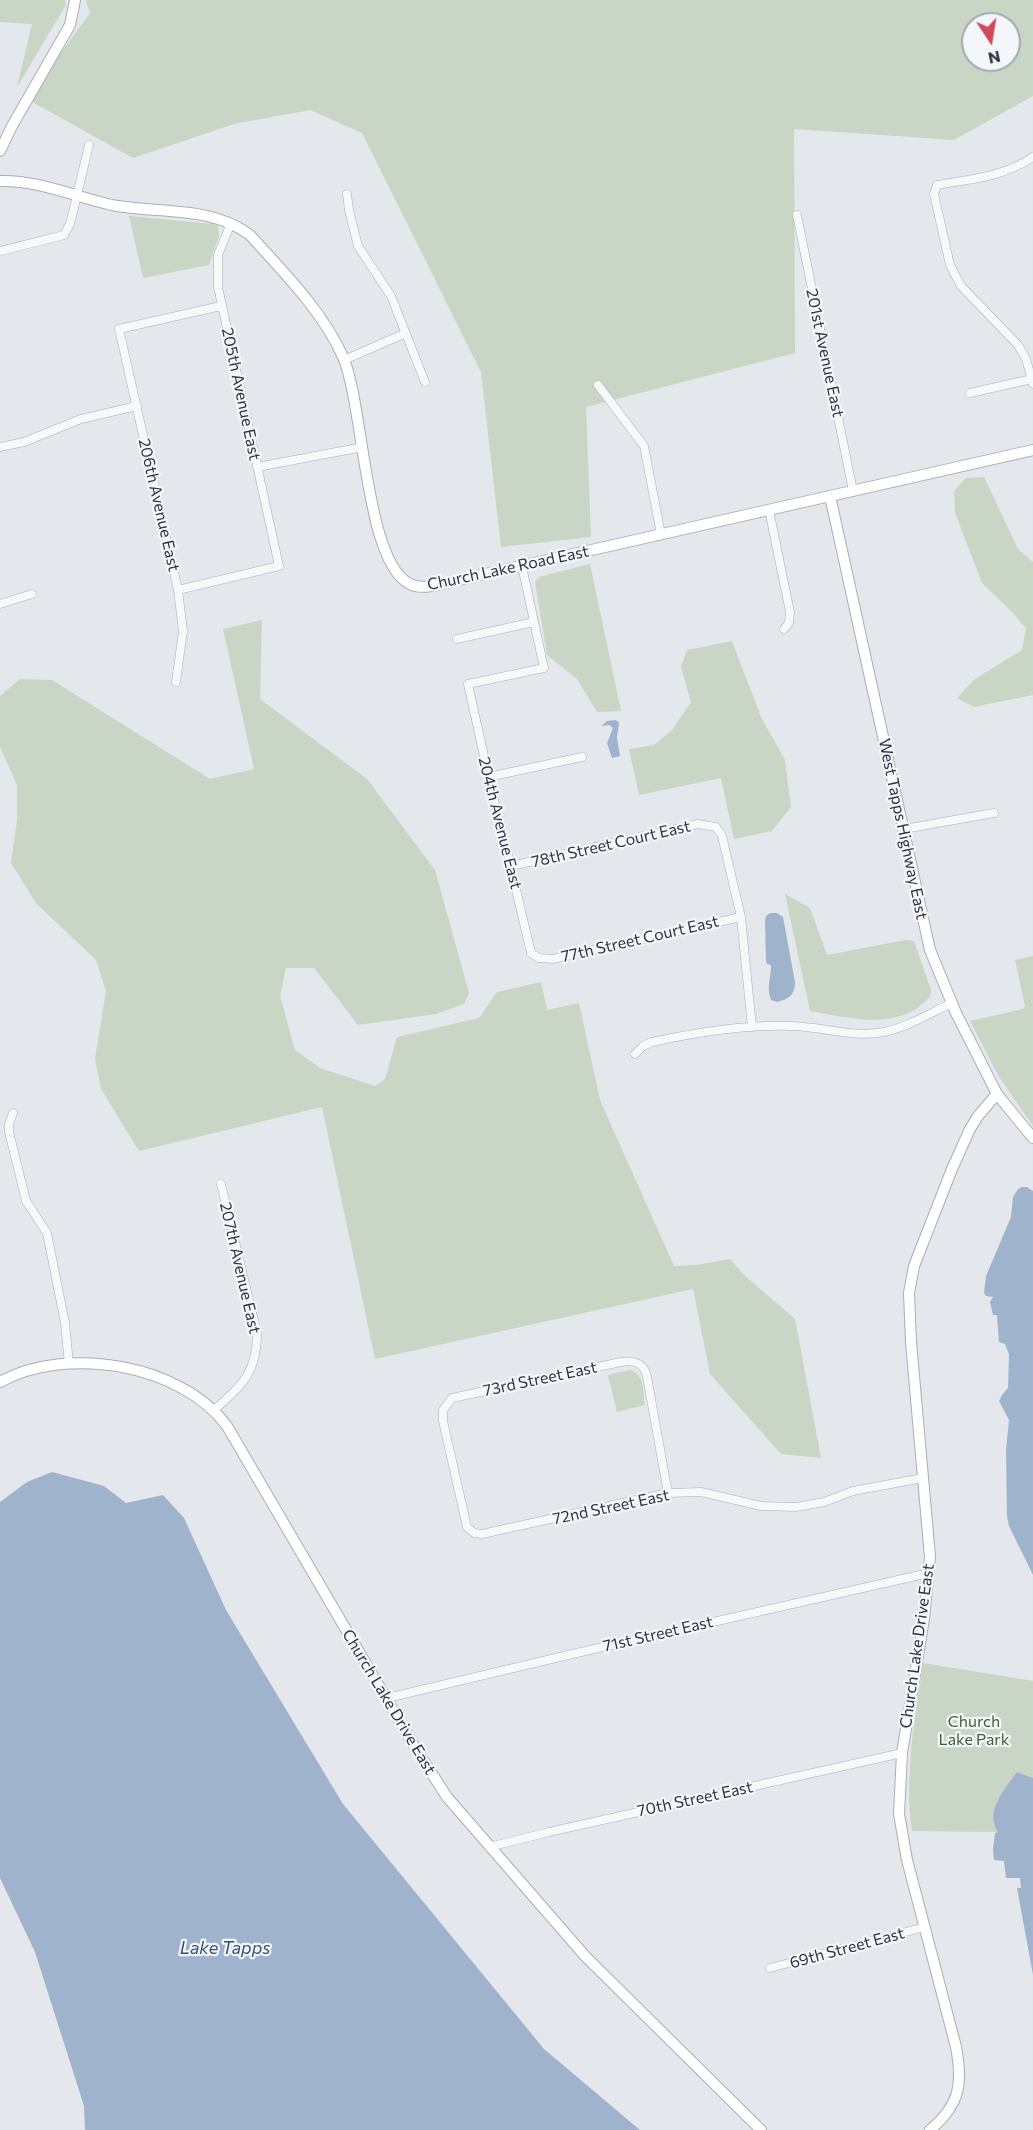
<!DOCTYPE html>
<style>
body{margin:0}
#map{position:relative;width:1033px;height:2130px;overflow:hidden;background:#e4e7ec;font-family:Commissioner,sans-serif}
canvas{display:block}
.north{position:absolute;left:961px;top:12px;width:60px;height:60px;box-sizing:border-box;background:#f4f6f9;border:2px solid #a4a8b1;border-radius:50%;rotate:168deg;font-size:16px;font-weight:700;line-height:24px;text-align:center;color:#2b3445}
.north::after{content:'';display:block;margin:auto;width:21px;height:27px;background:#d1495b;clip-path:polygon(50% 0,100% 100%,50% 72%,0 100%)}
</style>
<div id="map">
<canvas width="1033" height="2130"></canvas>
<div class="north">N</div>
</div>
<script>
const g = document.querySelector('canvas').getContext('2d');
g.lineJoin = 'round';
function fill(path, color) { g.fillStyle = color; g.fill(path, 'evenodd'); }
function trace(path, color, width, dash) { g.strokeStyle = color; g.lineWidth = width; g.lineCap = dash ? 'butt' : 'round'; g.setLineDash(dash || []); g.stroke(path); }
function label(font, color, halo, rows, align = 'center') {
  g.font = font + ' Commissioner,sans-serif'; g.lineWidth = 4.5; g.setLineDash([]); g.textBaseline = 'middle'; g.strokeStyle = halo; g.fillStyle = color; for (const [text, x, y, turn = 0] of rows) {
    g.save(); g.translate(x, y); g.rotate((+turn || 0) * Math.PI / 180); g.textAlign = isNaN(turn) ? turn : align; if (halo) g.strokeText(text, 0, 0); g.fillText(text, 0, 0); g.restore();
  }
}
const green = new Path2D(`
 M0 0H65L66 5 17 87 32 24 0 22Z
 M86 0H1033V96L954 140 794 129 795 353 586 407 591 537 501 547 481 372 362 133 310 110 234 124 133 158 27 99 90 13ZM973 24H1009V60H973Z
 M129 216 213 224 218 226 219 236 209 265 143 278Z
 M984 477 1018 549 1033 562V695L974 707 957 698 975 679 1022 650 1026 628 1010 610 982 583 955 513 954 491 966 478Z
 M590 564 621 711 597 712 577 679 547 655 535 582 539 577Z
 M262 620 260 699 367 779 435 870 469 993 464 1004 436 1014 358 1025 314 968H286L280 996 295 1050 320 1068 375 1086 385 1079 397 1037 479 1018 497 992 541 982 547 1010 579 1003 600 1100 674 1266 696 1265 730 1259 744 1275 795 1319 821 1458 781 1454 710 1374 693 1289 375 1359 322 1107 139 1151 101 1089 95 1059 106 991 96 960 36 903 11 863 17 820V785L0 747V696L20 679 52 680 210 779 254 769 223 629Z
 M732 641 761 717 785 760 791 807 772 831 734 839 721 778 639 795 629 749 654 745 672 730 691 702 681 667 687 650Z
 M785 894 810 908 827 955 906 940 914 941 931 990 930 997C926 1001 921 1005 916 1009 886 1028 843 1017 810 1011Z
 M1033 956V1126L999 1077 970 1021 1023 1009 1025 1006 1015 960Z
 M629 1370C645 1373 643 1392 645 1405L617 1412 608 1375Z
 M923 1663 1033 1681V1778L1017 1772C1006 1790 984 1811 999 1832L912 1831C904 1774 915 1719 923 1663Z`);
const water = new Path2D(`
 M615 720 619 722 617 738 620 756 612 758 607 743 613 728 609 725 601 726 607 721Z
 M770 913H777L783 917 795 982C795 995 789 999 777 1002L771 1000C766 988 771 978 771 965L767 964 766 961 765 920 766 916Z
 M1022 1187H1027L1033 1191V1575L1009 1526 1007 1516 1006 1450 1009 1420 999 1401 1002 1395 1008 1388 1009 1354 1005 1344 999 1342 997 1315H993L990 1302 993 1297 986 1296 984 1293 986 1276 1011 1217 1013 1197 1018 1189Z
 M52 1472 104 1486 126 1503 163 1495 184 1518 226 1610 343 1804 544 2049 640 2130H85L84 2106 35 1952 0 1878V1502L27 1482Z
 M1017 1772 1033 1778V1975L1017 1888H1021L1020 1878H1006L1004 1861 994 1860 993 1849 995 1833 998 1832C984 1811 1005 1789 1017 1772Z`);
const street = new Path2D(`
 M1033 157C1003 177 972 179 937 185L934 194 950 265 961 286 1018 345 1026 359 1033 384
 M347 194 349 210 358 246 391 296 425 382
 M797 215 853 491
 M0 251 64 235 70 224 89 145
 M344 360 406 333
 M598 385 644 446 661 534
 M970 393 1032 379
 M0 447 24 442 81 419 137 406
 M257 467 363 447
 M769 510 790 612 789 623 784 629
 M522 566 544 668 468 684 492 792 501 826 531 953 539 958 553 959 741 917
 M178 590 279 566 218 287V255L231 223
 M0 604 32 594
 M457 639 534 622
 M176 682 183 631 178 590 119 329 221 306
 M488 777 582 757
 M904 829 994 813
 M511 866 698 824 716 827 722 836 741 917 752 1027
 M635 1054 643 1046 652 1042C698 1032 746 1024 793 1026 823 1027 854 1038 884 1032 908 1027 930 1013 952 1003
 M13 1113 9 1124V1132L26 1201 47 1233 65 1323 69 1364
 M214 1410C242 1385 257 1373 257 1333L221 1184
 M668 1493 647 1377C644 1362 634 1360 621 1362L452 1398 443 1410V1421L467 1527 474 1533 482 1534 668 1493 701 1492 761 1506 796 1507 824 1502 853 1491 923 1478
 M387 1698 581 1652 929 1573
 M489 1847 549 1832 902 1753
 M770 1968 925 1927`);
const secondary = new Path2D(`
 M0 151 12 126 70 25 75 0
 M0 181C38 180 76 197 112 205 158 214 210 205 250 235 283 272 322 310 343 357 364 405 365 563 410 584 421 590 434 585 446 583L1033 450
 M830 496 930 950 956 1013 997 1094 1033 1138
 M0 1382C67 1345 181 1364 227 1426L414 1746 447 1797 585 1956 761 2130
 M930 2130C960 2105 963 2084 956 2047L907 1860 899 1814 902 1753 924 1619 930 1557 911 1342 909 1293 914 1266 952 1169 970 1129 978 1116 997 1094`);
const streetNames = [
 ["201st Avenue East",825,353,78],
 ["205th Avenue East",241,394,78],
 ["206th Avenue East",159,505,77],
 ["Church Lake Road East",508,568,-12],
 ["204th Avenue East",500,823,76],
 ["West Tapps Highway East",903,829,78],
 ["78th Street Court East",611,844,-13],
 ["77th Street Court East",640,939,-13],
 ["207th Avenue East",240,1268,77],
 ["73rd Street East",540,1379,-12],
 ["72nd Street East",611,1507,-12],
 ["71st Street East",658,1634,-13],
 ["Church Lake Drive East",917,1646,-82],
 ["Church Lake Drive East",389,1702,59],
 ["70th Street East",695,1799,-12],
 ["69th Street East",847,1948,-15]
];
const parkNames = [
 ["Church",974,1722],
 ["Lake Park",974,1740]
];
const waterNames = [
 ["Lake Tapps",225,1948]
];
fill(green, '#c9d6c5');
fill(water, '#9fb4cc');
trace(street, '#a9aeb7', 9);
trace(secondary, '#a9aeb7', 12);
trace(street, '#f7f8fa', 8);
trace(secondary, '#fff', 10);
label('16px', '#2b3445', '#f4f6f9', streetNames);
label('16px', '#3f6138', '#f4f6f9', parkNames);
label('italic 18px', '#34527a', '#f4f6f9', waterNames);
</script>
